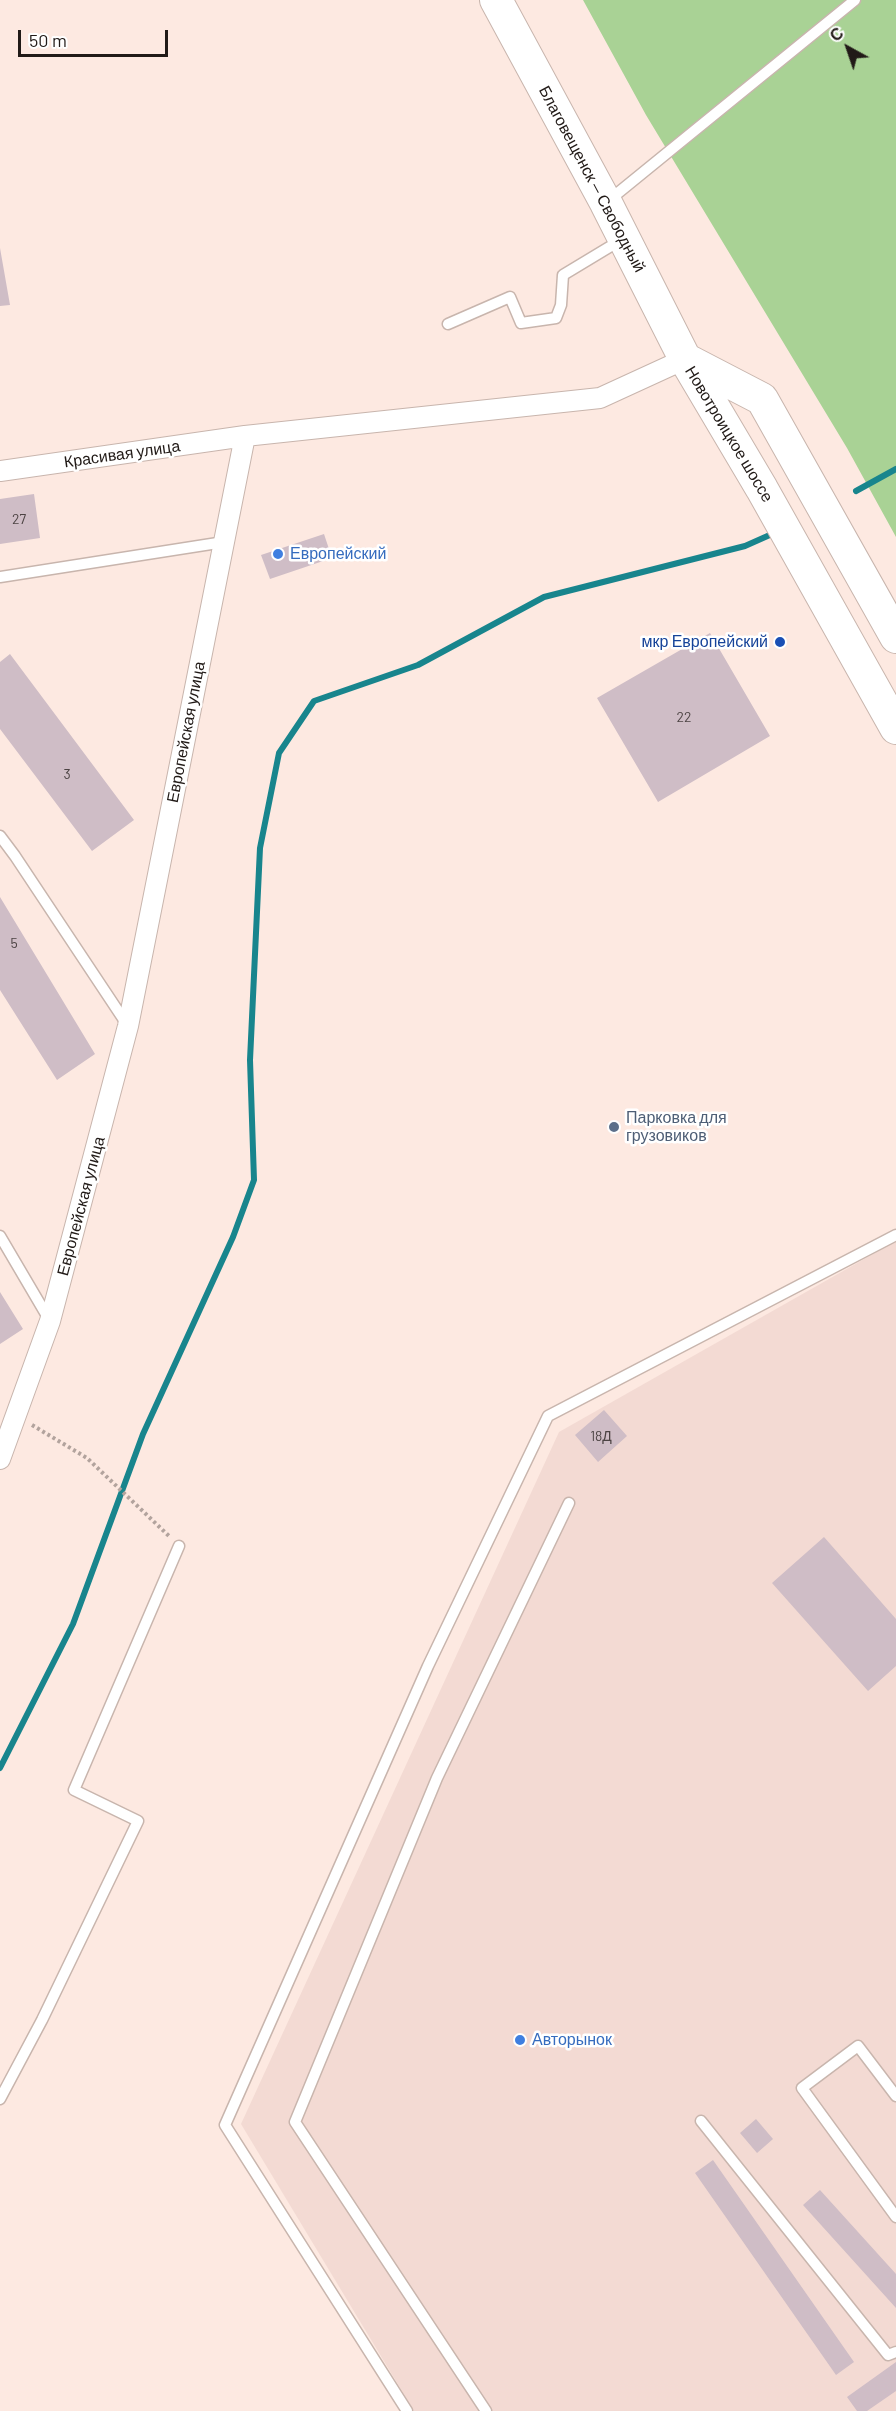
<!DOCTYPE html>
<meta charset="utf-8">
<style>
body{margin:0}
#map{position:relative;width:896px;height:2411px;overflow:hidden;background:#fde9e1;font-family:Barlow,sans-serif}
canvas{display:block}
.north{position:absolute;left:818px;top:18px;width:60px;height:60px;-webkit-text-stroke:4px #fff;paint-order:stroke;rotate:320deg;font-size:16px;font-weight:700;line-height:24px;text-align:center;color:#211a17}
.north::after{content:'';display:block;margin:auto;width:21px;height:27px;background:#211a17;clip-path:polygon(50% 0,100% 100%,50% 72%,0 100%)}
.scale{position:absolute;left:18px;top:30px;width:150px;height:27px;box-sizing:border-box;border:3px solid #211a17;border-top:0;padding-left:8px;font-size:18px;line-height:21px;white-space:nowrap;color:#211a17;-webkit-text-stroke:4px #fff;paint-order:stroke}
</style>
<div id="map">
<canvas width="896" height="2411"></canvas>
<div class="north">С</div>
<div class="scale">50 m</div>
</div>
<script>
const g = document.querySelector('canvas').getContext('2d');
g.lineJoin = 'round';
function fill(path, color) { g.fillStyle = color; g.fill(path, 'evenodd'); }
function trace(path, color, width, dash) { g.strokeStyle = color; g.lineWidth = width; g.lineCap = dash ? 'butt' : 'round'; g.setLineDash(dash || []); g.stroke(path); }
function label(font, color, halo, rows, align = 'center') {
  g.font = font + ' Barlow,sans-serif'; g.lineWidth = 5; g.setLineDash([]); g.textBaseline = 'middle'; g.strokeStyle = halo; g.fillStyle = color; for (const [text, x, y, turn = 0] of rows) {
    g.save(); g.translate(x, y); g.rotate((+turn || 0) * Math.PI / 180); g.textAlign = isNaN(turn) ? turn : align; if (halo) g.strokeText(text, 0, 0); g.fillText(text, 0, 0); g.restore();
  }
}
const commercial = new Path2D(`
 M896 1241V2411H414L241 2124 559 1432Z`);
const green = new Path2D(`
 M583 0H896V537L847 448 646 115Z`);
const stream = new Path2D(`
 M856 491 896 469
 M0 1768 73 1624 143 1434 233 1237 254 1180 250 1060 260 848 279 753 314 701 418 665 544 597 745 546 772 534`);
const building = new Path2D(`
 M0 248 10 305 0 306Z
 M34 494 40 538 0 544V499Z
 M324 534 332 558 270 579 261 555Z
 M710 633 770 736 658 802 597 698Z
 M10 654 134 820 92 851 0 729V662Z
 M0 897 95 1054 57 1080 0 990Z
 M0 1292 23 1329 0 1344Z
 M604 1410 627 1436 598 1462 575 1435Z
 M824 1537 896 1619V1666L868 1691 772 1583Z
 M756 2119 773 2139 757 2153 740 2133Z
 M713 2160 854 2362 836 2375 695 2173Z
 M820 2190 896 2274V2308L803 2205Z
 M896 2362V2391L867 2411H857L847 2397Z`);
const path = new Path2D(`
 M32 1425 87 1458 170 1537`);
const service = new Path2D(`
 M608 201 855 0
 M448 324 510 297 521 323 556 318 561 305 563 275 621 240
 M0 577 224 542
 M0 836 15 856 128 1026
 M0 1236 50 1321
 M896 2096 858 2046 802 2088 896 2217
 M0 2099 42 2020 138 1821 74 1790 179 1546
 M701 2121 888 2355 896 2352
 M407 2411 225 2125 428 1666 548 1416 896 1235
 M486 2411 295 2122 437 1778 569 1503`);
const minor = new Path2D(`
 M0 471 245 436
 M0 1459 50 1321 128 1026 245 436 600 398 685 359`);
const primary = new Path2D(`
 M496 0 606 203 685 359 762 489 896 728
 M685 359 762 399 896 637`);
const markers = [
 [278,554,6,"#3f7fe0"],
 [780,642,6,"#1a4fb4"],
 [614,1127,6,"#5c6f8a"],
 [520,2040,6,"#3f7fe0"]
];
const numberNames = [
 ["27",19,519],
 ["22",684,717],
 ["3",67,774],
 ["5",14,943],
 ["18Д",601,1436]
];
const streetNames = [
 ["Благовещенск — Свободный",592,179,62],
 ["Новотроицкое шоссе",729,434,59],
 ["Красивая улица",122,454,-8],
 ["Европейская улица",186,732,-79],
 ["Европейская улица",81,1206,-75]
];
const shopNames = [
 ["Европейский",290,554],
 ["Авторынок",532,2040]
];
const transitNames = [
 ["мкр Европейский",768,642]
];
const serviceNames = [
 ["Парковка для",626,1118],
 ["грузовиков",626,1136]
];
fill(commercial, '#f3dad3');
fill(green, '#a9d295');
trace(stream, '#18858d', 6);
fill(building, '#cfbdc6');
trace(service, '#c8b5ad', 13);
trace(minor, '#c8b5ad', 22);
trace(primary, '#c8b5ad', 34);
trace(path, '#b2a39d', 4, [3, 3]);
trace(service, '#fff', 10);
trace(minor, '#fff', 20);
trace(primary, '#fff', 32);
for (const [x, y, r, color] of markers) { const dot = new Path2D(); dot.arc(x, y, r, 0, 2 * Math.PI); g.fillStyle = color; g.fill(dot); trace(dot, '#fff', 2); }
label('14px', '#4c4343', null, numberNames);
label('16px', '#211a17', '#fff', streetNames);
label('16px', '#366cbe', '#fff', shopNames, 'left');
label('16px', '#164399', '#fff', transitNames, 'right');
label('16px', '#4e5e75', '#fff', serviceNames, 'left');
</script>
